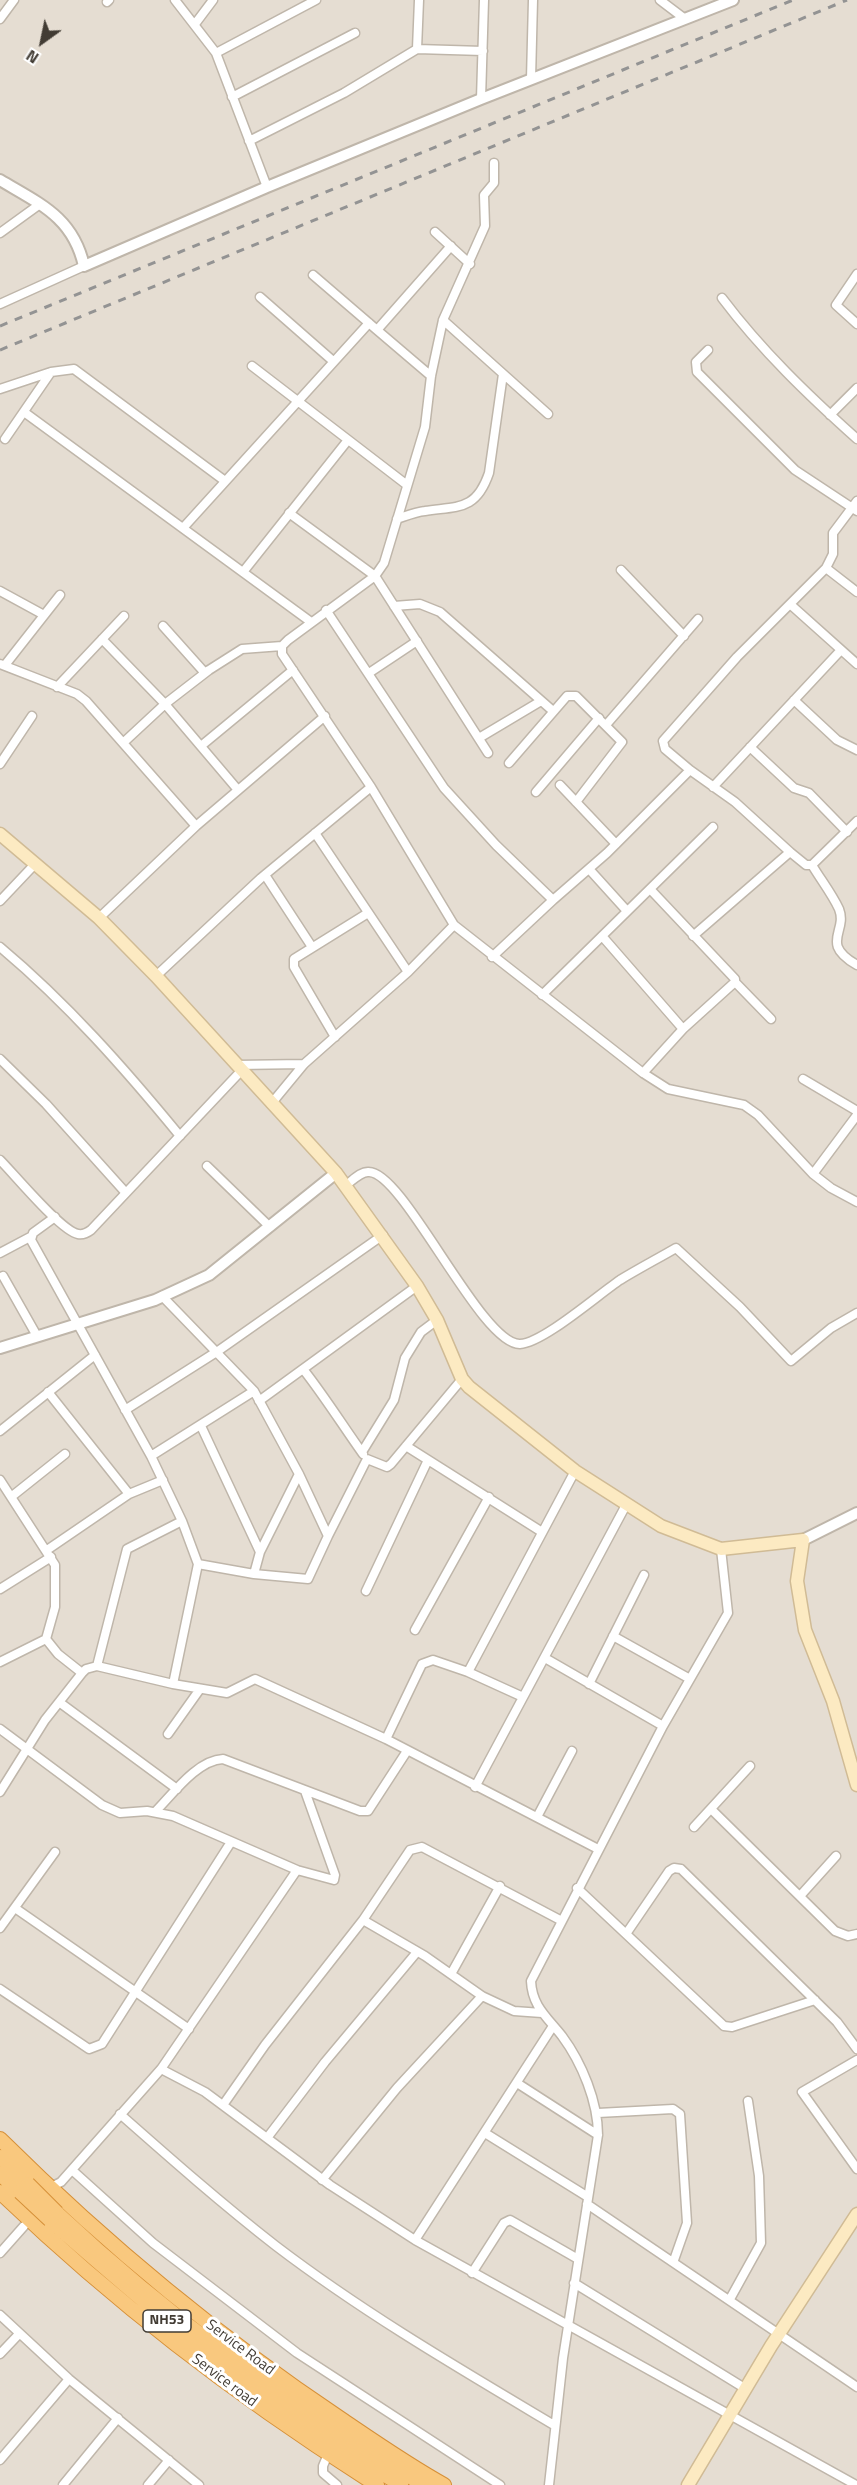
<!DOCTYPE html>
<style>
body{margin:0}
#map{position:relative;width:857px;height:2485px;overflow:hidden;background:#f1ece3;font-family:"Titillium Web",sans-serif}
canvas{display:block}
.north{position:absolute;left:12px;top:12px;width:60px;height:60px;-webkit-text-stroke:4px #fff;paint-order:stroke;rotate:213deg;font-size:16px;font-weight:700;line-height:24px;text-align:center;color:#423c34}
.north::after{content:'';display:block;margin:auto;width:21px;height:27px;background:#423c34;clip-path:polygon(50% 0,100% 100%,50% 72%,0 100%)}
</style>
<div id="map">
<canvas width="857" height="2485"></canvas>
<div class="north">N</div>
</div>
<script>
const g = document.querySelector('canvas').getContext('2d');
g.lineJoin = 'round';
function fill(path, color) { g.fillStyle = color; g.fill(path, 'evenodd'); }
function trace(path, color, width, dash) { g.strokeStyle = color; g.lineWidth = width; g.lineCap = dash ? 'butt' : 'round'; g.setLineDash(dash || []); g.stroke(path); }
function label(font, color, halo, rows, align = 'center') {
  g.font = font + ' "Titillium Web",sans-serif'; g.lineWidth = 6; g.setLineDash([]); g.textBaseline = 'middle'; g.strokeStyle = halo; g.fillStyle = color; for (const [text, x, y, turn = 0] of rows) {
    g.save(); g.translate(x, y); g.rotate((+turn || 0) * Math.PI / 180); g.textAlign = isNaN(turn) ? turn : align; if (halo) g.strokeText(text, 0, 0); g.fillText(text, 0, 0); g.restore();
  }
}
const residential = new Path2D(`
 M0 0H857V2485H0Z`);
const minor = new Path2D(`
 M175 0 216 53 267 187
 M660 0 685 19
 M107 2 109 0
 M0 19 14 0
 M195 24 213 0
 M417 49 483 51
 M216 53 316 0
 M531 79 533 0
 M232 97 355 33
 M481 99 484 0
 M249 141 344 93 417 49 419 0
 M494 163V183L484 195 485 226 443 320 431 376 425 427 384 563 375 576 288 640 282 646V654L371 787 454 925 643 1073 668 1089 744 1105 758 1115 813 1174 831 1188 857 1202
 M435 232 470 264
 M0 233 40 204
 M857 274 836 305 857 324
 M313 275 377 330 451 246
 M260 297 333 361
 M722 298C762 351 808 395 857 439
 M0 304 84 266
 M443 320 548 414
 M377 330 431 376
 M708 350 696 362 697 372 795 470 857 511
 M252 366 407 485
 M0 389 51 372
 M24 412 311 622
 M830 415 857 388
 M5 439 51 372 74 369 225 481
 M289 513 375 576 488 753
 M397 519C406 516 415 512 425 511 458 506 476 511 489 473L503 374
 M183 528 369 323
 M826 568 857 592
 M621 570 684 636
 M243 572 348 440
 M0 591 44 615
 M791 605 857 664
 M394 606 420 604 440 612 553 711
 M326 610 444 788 496 845 553 900 607 853 690 770 665 749 663 741 737 657 826 568 833 554V533L857 501
 M163 626 205 673
 M102 639 165 704 209 670 242 649 282 646
 M0 664 77 694 86 701 196 826
 M5 665 60 595
 M369 673 417 641
 M57 687 124 616
 M794 700 837 740 857 750
 M606 725 698 619
 M479 738 541 701
 M123 743 165 704 238 790
 M201 746 293 670
 M750 747 794 788 809 793 847 832
 M509 763 567 696H576L622 742 576 802
 M0 764 32 716
 M690 770 735 802 790 852
 M560 785 616 844
 M713 787 841 650
 M536 792 599 718
 M315 833 408 972
 M812 865C821 880 832 894 839 909 848 932 819 943 857 965
 M589 869 627 911
 M265 875 312 947
 M0 901 35 864
 M99 918 196 826 325 716
 M602 936 683 1029 735 982V979L650 889
 M693 936 790 852 806 865H812L857 821
 M0 947C67 1003 125 1069 180 1136
 M492 957 553 900
 M156 976 261 878 371 787
 M735 982 771 1019
 M542 995 713 827
 M335 1037 294 967V959L368 913
 M0 1059 46 1104 126 1193
 M236 1065 304 1064
 M643 1073 683 1029
 M803 1079 857 1111
 M271 1104 304 1064 408 972 454 925
 M0 1160C15 1175 61 1231 78 1234 83 1235 87 1233 91 1230L241 1071
 M207 1166 270 1227
 M813 1174 857 1115
 M346 1185C352 1181 361 1171 369 1172 404 1172 481 1345 520 1344 543 1343 599 1294 620 1280 638 1269 657 1259 676 1248L740 1307 791 1361 831 1328 857 1313
 M55 1217 33 1233 31 1240 151 1456 182 1521 198 1564 173 1684
 M0 1253 32 1236
 M3 1276 37 1336
 M162 1296 254 1391 299 1474 328 1536 308 1579 254 1574 198 1564
 M303 1369C325 1397 343 1426 363 1454
 M48 1392 129 1494
 M259 1401 417 1286
 M125 1410 218 1351 383 1235
 M201 1426 260 1552 254 1574
 M0 1431 95 1355
 M406 1446 542 1532
 M362 1452 394 1400 405 1358 421 1332 437 1320
 M151 1456 254 1391
 M0 1480 55 1565V1607L46 1639 58 1654 82 1673 45 1720 0 1792
 M11 1497 65 1454
 M328 1536 367 1459 387 1467 391 1464 462 1379
 M47 1550 129 1494 163 1480
 M260 1552 299 1474
 M0 1589 51 1557
 M366 1591 428 1460
 M415 1630 489 1497
 M613 1636 690 1679
 M545 1658 663 1726
 M0 1662 46 1639
 M97 1666 127 1549 182 1521
 M468 1672 523 1697
 M82 1673 86 1669 97 1666 173 1684 227 1693 255 1679 386 1739 598 1849
 M589 1684 644 1575
 M59 1702 177 1789
 M0 1729 102 1805 120 1813 147 1811 173 1816 297 1870
 M168 1734 200 1689
 M386 1739 422 1664 433 1660 468 1672 575 1471
 M475 1787 626 1505
 M711 1809 835 1931 848 1936 857 1934
 M155 1812C172 1795 197 1760 223 1759L360 1811H368L407 1751
 M537 1817 572 1751
 M694 1827 750 1766
 M577 1888 724 2026 732 2027 815 2000
 M800 1896 836 1856
 M15 1908 189 2029
 M363 1920 425 1956 482 1996 514 2011 542 2013
 M0 1928 55 1852
 M626 1934 669 1871 674 1868 681 1869 837 2022 857 2049
 M451 1974 500 1886
 M0 1989 89 2049 102 2044 231 1842
 M857 2060 802 2092 857 2169
 M161 2069 205 2092 330 2185 415 2240 856 2485
 M517 2083 598 2135
 M223 2105 265 2045 363 1920 410 1850 422 1847 562 1921
 M598 2113 673 2109 680 2114 687 2223 674 2260
 M120 2114C171 2159 222 2204 276 2246 364 2313 460 2369 554 2425
 M485 2133 588 2197
 M267 2138 325 2062 417 1952
 M72 2170 153 2243 297 2353 500 2485
 M322 2180 397 2088 482 1996
 M49 2188 61 2182 161 2069 297 1870 334 1880 335 1875 305 1791
 M587 2204 857 2387
 M415 2240 553 2026
 M0 2253 24 2226
 M472 2273 504 2223 510 2220 578 2259
 M574 2283 746 2389
 M730 2299 761 2243 759 2176 748 2101
 M0 2315 69 2379 199 2485
 M0 2354 19 2334
 M328 2454 323 2466V2473L337 2485
 M0 2460 69 2379
 M63 2485 118 2418
 M148 2485 169 2460
 M549 2485 563 2358 598 2135C598 2102 582 2063 562 2036 547 2017 532 2006 531 1981L663 1726 728 1613 721 1549`);
const tertiary = new Path2D(`
 M0 180C40 204 73 217 84 266L267 187 481 99 733 0
 M0 1348 155 1300 209 1275 336 1173
 M803 1540 857 1513`);
const secondary = new Path2D(`
 M0 834 99 918 156 976 336 1173 417 1286 437 1320 462 1379 469 1387 575 1471 661 1526 721 1549 803 1540 797 1581 805 1630 833 1701 857 1785
 M688 2485 771 2346 857 2214`);
const trunk = new Path2D(`
 M0 2139C105 2243 218 2337 341 2419 375 2442 408 2465 444 2485
 M0 2157 28 2184
 M0 2174 20 2192
 M0 2192C115 2303 242 2400 377 2485
 M57 2213C168 2317 293 2408 424 2485
 M50 2220C126 2286 202 2353 285 2410 323 2437 362 2460 401 2485`);
const rail = new Path2D(`
 M0 326 793 0
 M0 350 847 0`);
const trunkBridge = new Path2D(`
 M28 2184 57 2213
 M20 2192 50 2220`);
const shields = [
 [167,2321,48]
];
const shieldNames = [
 ["NH53",167,2321]
];
const streetNames = [
 ["Service Road",240,2348,37],
 ["Service road",224,2381,37]
];
fill(residential, '#e5ddd2');
trace(minor, '#bfb6aa', 11);
trace(tertiary, '#bfb6aa', 14);
trace(secondary, '#d0bb95', 15);
trace(trunk, '#d69038', 16);
trace(minor, '#fff', 8);
trace(tertiary, '#fff', 10);
trace(secondary, '#fceac2', 12);
trace(trunk, '#f9c87e', 14);
trace(rail, '#939393', 3, [8, 8]);
trace(trunkBridge, '#d69038', 16, []);
trace(trunkBridge, '#f9c87e', 14);
for (const [x, y, w] of shields) { const box = new Path2D(); box.roundRect(x - w / 2, y - 11, w, 22, 4.5); g.fillStyle = '#fff'; g.fill(box); trace(box, '#423c34', 1.5); }
label('bold 14px', '#423c34', null, shieldNames);
label('15px', '#423c34', '#fff', streetNames);
</script>
